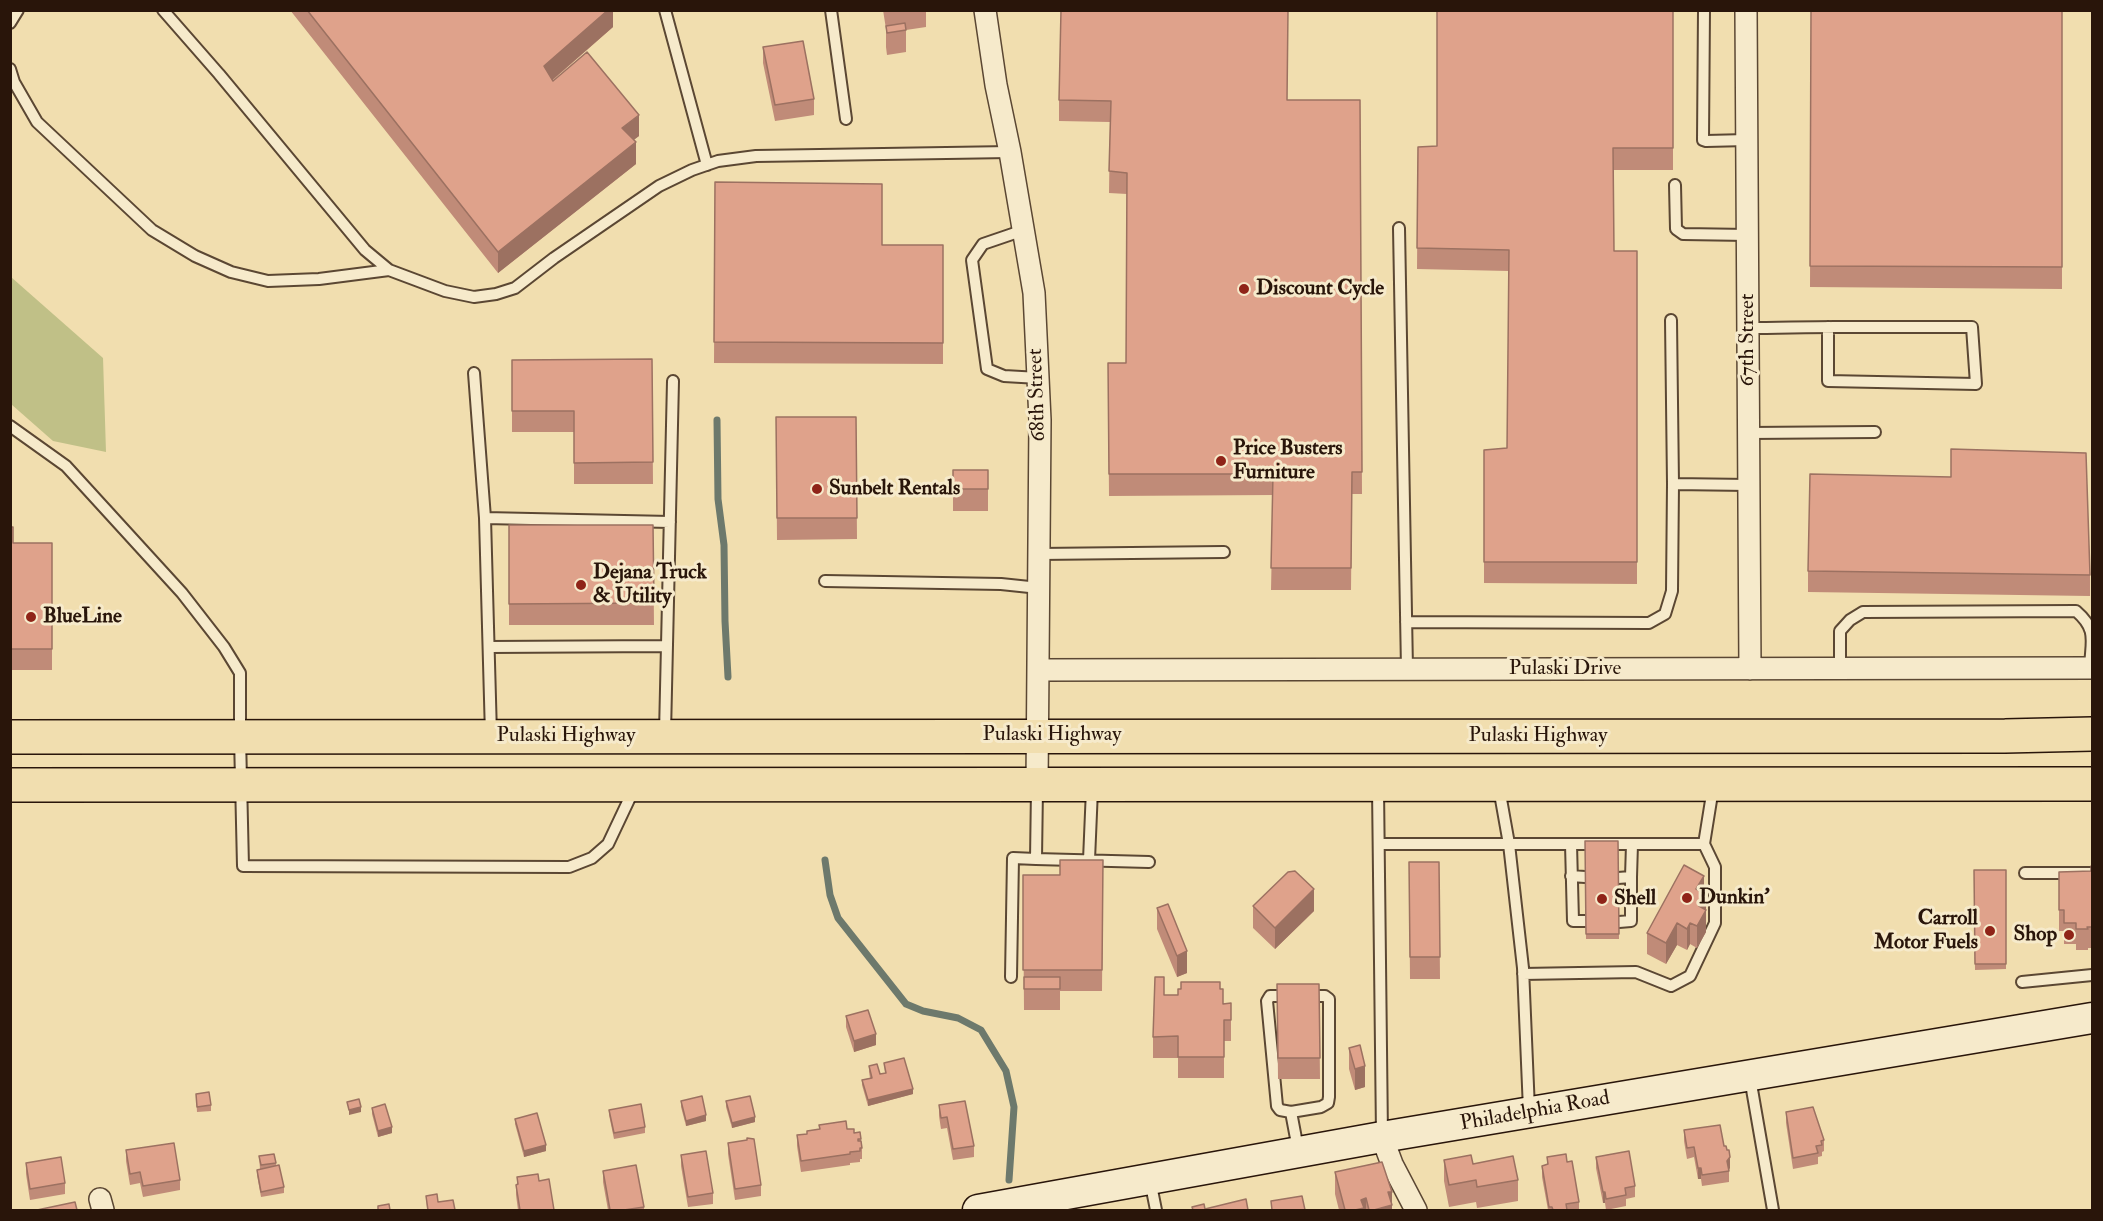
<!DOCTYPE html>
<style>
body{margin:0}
#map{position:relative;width:2103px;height:1221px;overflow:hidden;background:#f1deaf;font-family:"IM FELL Double Pica",serif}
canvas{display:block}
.frame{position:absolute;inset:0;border:12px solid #29150a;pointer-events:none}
</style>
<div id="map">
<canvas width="2103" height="1221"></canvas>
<div class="frame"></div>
</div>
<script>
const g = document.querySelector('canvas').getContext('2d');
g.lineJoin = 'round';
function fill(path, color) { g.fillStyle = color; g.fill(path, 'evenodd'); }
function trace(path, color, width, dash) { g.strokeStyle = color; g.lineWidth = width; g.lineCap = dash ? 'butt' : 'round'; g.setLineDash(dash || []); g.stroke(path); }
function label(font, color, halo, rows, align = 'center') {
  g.font = font + ' "IM FELL Double Pica",serif'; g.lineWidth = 6; g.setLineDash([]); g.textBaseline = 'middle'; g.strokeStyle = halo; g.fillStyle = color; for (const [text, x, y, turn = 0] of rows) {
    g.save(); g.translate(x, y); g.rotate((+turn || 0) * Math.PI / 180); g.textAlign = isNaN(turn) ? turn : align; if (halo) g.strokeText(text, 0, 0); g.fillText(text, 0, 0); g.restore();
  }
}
const green = new Path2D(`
 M11 277 103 358 106 452 53 441 11 404Z`);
const stream = new Path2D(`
 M717 420 718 499 724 545 725 621 728 677
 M825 860 830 895 838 918 906 1004 923 1011 958 1018 981 1030 1006 1071 1014 1107 1009 1180`);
const lane = new Path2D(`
 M665 10 707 165
 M831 10 846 119
 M1704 10 1703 140 1706 141 1747 140
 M10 23 18 10
 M10 69 14 82 37 122 152 230 195 256 231 272 268 281 319 279 389 270 365 250 219 74 163 10
 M1675 185 1676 229 1683 234 1748 235
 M1399 228 1407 669
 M1024 230 983 244 972 260 987 369 1004 376 1039 378
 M389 270 445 291 474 297 496 294 515 288 554 258 659 186 692 170 718 161 756 156 1010 152
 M1671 320 1673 484
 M1748 328C1777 328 1806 327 1835 327H1972L1976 384 1828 381V327
 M474 373 485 518 491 735
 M10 426 66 466 182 593 224 647 240 673V737L243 866 569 867 592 858 608 844 634 789
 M1749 433 1875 432
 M485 518 670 522
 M1039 554 1224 552
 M825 581 1001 584 1039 588
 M1406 622 1649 623 1665 614 1672 591 1673 484 1749 485
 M489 647 667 646
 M1840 668V631L1850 620 1863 612 2076 611C2098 630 2091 641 2090 668
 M665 733 673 381
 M1378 788 1382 1135
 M1499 788 1509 844 1523 968 1529 1110
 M1379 844H1704
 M1571 844 1573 921H1585
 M1036 859 1149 862
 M1089 860 1092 789
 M2025 873H2092
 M1571 876 1585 877
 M1631 877 1632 844
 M1618 878 1631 877V921L1619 922
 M1523 974 1636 972 1671 986 1690 976 1715 923V867L1704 844 1713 788
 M1011 977 1013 858 1036 859 1037 788
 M2022 982 2092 975
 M1750 1078 1773 1210
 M1291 1112 1280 1110 1277 1106 1267 1001 1270 996H1292
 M1298 1149 1291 1112 1321 1107 1328 1103 1329 1097V999L1325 996H1307
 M1150 1180 1156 1210`);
const street = new Path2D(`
 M985 10 996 85 1010 152 1034 293 1040 420 1037 785
 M1746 10 1750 669
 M1038 670 2092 668
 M1382 1137 1392 1164 1416 1210
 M100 1199 103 1210`);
const secondary = new Path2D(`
 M978 1210 1382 1137 2092 1018`);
const highway = new Path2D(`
 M10 737 2005 736 2092 734
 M10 785 2092 784`);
const wall = new Path2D(`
 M290 10H613V27L553 80 639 136 633 140 636 164 498 273Z
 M883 10H926V27L906 30V52L887 55 886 47V29Z
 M1673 10V170H1613L1614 251H1637V584L1484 583V450L1507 448 1509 271 1417 269 1418 147 1437 146Z
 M1811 10H2062V289L1810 287Z
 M763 47 814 99V115L775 121 763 63Z
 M1059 100H1360L1362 494H1352L1351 590H1271L1273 495 1109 496 1108 363H1126L1127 194 1109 193 1110 122 1059 121Z
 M715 182 882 245H943V364L714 363Z
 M652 359 653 484H574V432H512V360Z
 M776 417H856L857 539 777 540Z
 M953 470H988V511H953Z
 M509 525H653L654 625H509Z
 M10 527 13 543H52V670H10Z
 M1808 571 2090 575V596L1808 592Z
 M1585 841H1618L1619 939H1586Z
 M1103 860 1102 991H1060V1010H1024L1023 875H1060Z
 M1409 862H1439L1440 979H1410Z
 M2092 866V948H2088V950H2076V944H2064V931H2059V872L2091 871Z
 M1974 870H2006V969L1975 970Z
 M1704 893 1706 894V932L1697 948 1690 944 1687 950 1677 945 1666 964 1647 954V933Z
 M1253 906 1314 911 1275 949 1253 928Z
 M1157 908 1187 973 1177 977 1157 929Z
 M1277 984H1319L1320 1079H1278Z
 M1220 989 1223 1004 1231 1003V1041H1224V1078H1178V1058H1153V1037L1164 995H1178Z
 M846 1016 876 1045 854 1052 846 1027Z
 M1349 1048 1365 1087 1355 1090 1349 1069Z
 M884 1063 913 1094 868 1106 862 1085V1080L870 1078 869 1072V1066L880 1074 885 1073Z
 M196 1094 211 1105V1111L197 1112Z
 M681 1101 706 1121 686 1126 681 1107Z
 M726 1101 755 1122 732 1128 726 1107Z
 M939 1105 974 1146V1157L953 1160 947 1128 941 1129 939 1116Z
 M372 1108 392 1133 378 1137 372 1114Z
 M609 1110 645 1127V1133L614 1139 609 1115Z
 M1786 1112 1824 1140V1151L1822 1152V1156L1818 1157V1164L1793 1169 1786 1123Z
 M515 1119 546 1151 524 1157 515 1124Z
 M819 1125 847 1129 854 1133 860 1132 862 1148V1159H860V1162L850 1163V1165L801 1172 797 1146V1135L807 1134 819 1129Z
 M1684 1130 1724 1146 1730 1168 1729 1170V1182L1702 1186 1701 1179H1698L1694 1157 1687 1159 1684 1141Z
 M728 1143 761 1185V1196L735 1200 728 1154Z
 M126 1150 180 1180V1190L143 1197 140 1183 130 1185 126 1161Z
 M681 1155 713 1193V1204L688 1207 681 1166Z
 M259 1156 276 1163V1166L284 1187V1193L261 1197 257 1175V1170L260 1169Z
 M1547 1157 1567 1162 1579 1202V1210H1548L1542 1177V1166L1547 1165Z
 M1596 1157 1635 1186V1197L1626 1199V1206L1606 1210 1605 1203H1603L1596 1168Z
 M1444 1160 1473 1164 1518 1180V1201L1477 1208 1476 1202 1449 1207 1444 1181Z
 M26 1163 65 1183V1194L30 1200 26 1174Z
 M603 1171 644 1207V1210H608L603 1182Z
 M1335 1172 1392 1204V1210H1339L1335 1194Z
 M517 1177 539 1181 554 1210H518L516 1195V1185L517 1184Z
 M426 1196 438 1202 455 1210H427Z`);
const shadedWall = new Path2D(`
 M608 10H613V27L544 87V66Z
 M639 115V136L622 149V128Z
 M636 142V164L498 273V252Z
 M1704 876V897L1696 889Z
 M1314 889V911L1275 949V928Z
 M1706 894V932L1697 948V926L1699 906Z
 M1677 923V945L1666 964V943Z
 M1690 923V944L1687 950V929Z
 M1187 951V973L1177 977V956Z
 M876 1034V1045L854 1052V1041Z
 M1365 1066V1087L1355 1090V1069Z
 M913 1089V1094L868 1106V1100Z
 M361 1107V1112L349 1115V1110Z
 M706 1115V1121L686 1126V1121Z
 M755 1117V1122L732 1128V1123Z
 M392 1127V1133L378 1137V1131Z
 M546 1145V1151L524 1157V1151Z
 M1730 1157V1168L1727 1171V1161Z
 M1698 1168H1701V1179H1698Z
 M1388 1192H1392V1210H1374Z
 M1603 1192H1605V1203H1603Z
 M1366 1198V1210H1355L1361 1200Z`);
const building = new Path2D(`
 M307 10H608L544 66 553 81 587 52 639 115 622 128 636 142 498 252Z
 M1061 10H1288L1287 100H1360L1362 472H1352L1351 568H1271L1273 474H1109L1108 363H1126L1127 173 1109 171 1111 101 1059 100Z
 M1437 10H1673V148H1613L1614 251H1637V562H1484V450L1507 448 1509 250 1417 248 1418 147 1437 146Z
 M1811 10H2062V267L1810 266Z
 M905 23 906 30 887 33 886 26Z
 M803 41 814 99 775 105 763 47Z
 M715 182 882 184V245H943V343L714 342Z
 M652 359 653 462 574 463V411H512V360Z
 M776 417H856L857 518H777Z
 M1951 449 2086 453 2090 575 1808 571 1810 474 1951 477Z
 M953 470H988V489H953Z
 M509 525H653L654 603 509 604Z
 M10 527H13V543H52V649H10Z
 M1585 841H1618L1619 934H1586Z
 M1060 860H1103L1102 970H1023V875H1060Z
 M1409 862H1439L1440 957H1410Z
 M1684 865 1704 876 1696 889 1706 894 1699 906 1706 910 1697 926 1690 923 1687 929 1677 923 1666 943 1647 933Z
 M2091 866H2092V927H2087L2088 929H2076V923H2064V910H2059V872L2091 871Z
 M1974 870H2006V964H1975Z
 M1295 871 1314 889 1275 928 1253 906 1288 872Z
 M1168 904 1187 951 1177 956 1157 908Z
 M1024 977H1060V989H1024Z
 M1155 977H1164V995H1178V989H1181V982H1220V989H1223V1004L1231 1003V1020H1224V1057H1178V1036L1153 1037Z
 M1277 984H1319L1320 1058H1278Z
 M868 1010 876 1034 854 1041 846 1016Z
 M1360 1045 1365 1066 1355 1069 1349 1048Z
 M904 1058 913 1089 868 1100 862 1080 872 1078 869 1066 877 1064 880 1074 886 1073 884 1063Z
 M209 1092 211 1105 197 1107 196 1094Z
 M702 1096 706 1115 686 1121 681 1101Z
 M750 1096 755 1117 732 1123 726 1101Z
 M359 1099 361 1107 349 1110 347 1102Z
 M965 1101 974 1146 953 1149 947 1117 941 1118 939 1105Z
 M385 1104 392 1127 378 1131 372 1108Z
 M641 1104 645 1127 614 1133 609 1110Z
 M1813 1107 1824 1140 1821 1141 1822 1145 1816 1146 1818 1153 1793 1158 1786 1112Z
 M537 1113 546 1145 524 1151 515 1119Z
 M846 1121 847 1129H854V1133L860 1132 861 1139H858V1141H861L862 1148H860V1151L850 1152V1154L801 1161 797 1135 807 1134V1131L820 1129 819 1125Z
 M1720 1125 1724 1146H1726L1727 1150H1729L1730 1157 1727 1161 1729 1171 1702 1175 1701 1168H1698L1694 1147 1687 1148 1684 1130Z
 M747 1138 754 1139 761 1185 735 1189 728 1143 747 1140Z
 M174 1143 180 1180 143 1186 140 1172 130 1174 126 1150Z
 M706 1151 713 1193 688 1197 681 1155Z
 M1629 1151 1635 1186 1625 1188 1626 1195 1606 1199 1605 1192H1603L1596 1157Z
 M274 1154 276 1163 261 1165 259 1156Z
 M1566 1154 1567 1162 1572 1161 1579 1202 1566 1204 1567 1210H1553L1552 1207H1549L1542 1166 1548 1164 1547 1157Z
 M1471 1155 1473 1164 1513 1156 1518 1180 1477 1187 1476 1180 1449 1185 1444 1160Z
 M61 1157 65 1183 30 1189 26 1163Z
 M1382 1162 1392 1192H1388L1392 1205 1374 1210H1369L1366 1198 1361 1200 1364 1208 1355 1210H1345L1335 1172Z
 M279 1165 284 1187 261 1192 257 1170Z
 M636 1165 644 1207 624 1210H610L603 1171Z
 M538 1174 539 1181 549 1179 554 1210H520L516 1185 518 1184 517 1177Z
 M437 1194 438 1202 453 1200 455 1210H428L426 1196Z
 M1302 1196 1305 1210H1272L1271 1201Z
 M1246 1199 1248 1210H1193L1192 1207 1204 1204 1205 1209Z
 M75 1202 77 1210H37Z
 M389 1204 390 1210H378V1206Z`);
const markers = [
 [1244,289,6,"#8f2418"],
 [1221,461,6,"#8f2418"],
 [817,489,6,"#8f2418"],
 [581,585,6,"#8f2418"],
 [31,617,6,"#8f2418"],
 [1687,898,6,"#8f2418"],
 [1602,899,6,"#8f2418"],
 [1990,931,6,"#8f2418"],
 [2069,935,6,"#8f2418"]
];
const poiNames = [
 ["Discount Cycle",1256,289],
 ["Price Busters",1233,449],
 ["Furniture",1233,473],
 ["Sunbelt Rentals",829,489],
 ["Dejana Truck",593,573],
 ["& Utility",593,597],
 ["BlueLine",43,617],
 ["Dunkin'",1699,898],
 ["Shell",1614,899],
 ["Carroll",1978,919,"right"],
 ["Motor Fuels",1978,943,"right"],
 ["Shop",2057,935,"right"]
];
const streetNames = [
 ["67th Street",1748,340,-90],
 ["68th Street",1038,395,-92],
 ["Pulaski Drive",1565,669],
 ["Pulaski Highway",1052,735],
 ["Pulaski Highway",566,736],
 ["Pulaski Highway",1538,736],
 ["Philadelphia Road",1535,1112,-10]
];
fill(green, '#c0c087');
trace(stream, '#6d796c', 7);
trace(lane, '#5b4733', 14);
trace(street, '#5b4733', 24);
trace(secondary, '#29150a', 33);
trace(highway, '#29150a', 36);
trace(lane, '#f6eacb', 10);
trace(street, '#f6eacb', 21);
trace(secondary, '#f6eacb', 30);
trace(highway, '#f1deaf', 33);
fill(wall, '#c08b78');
fill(shadedWall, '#9c7161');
fill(building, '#dfa28b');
trace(building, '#9c7161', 1.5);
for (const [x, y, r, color] of markers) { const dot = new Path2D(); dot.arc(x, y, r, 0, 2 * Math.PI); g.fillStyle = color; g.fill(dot); trace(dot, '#f6eacb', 2); }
label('bold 21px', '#29150a', '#f6eacb', poiNames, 'left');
label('21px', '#29150a', '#f6eacb', streetNames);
</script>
